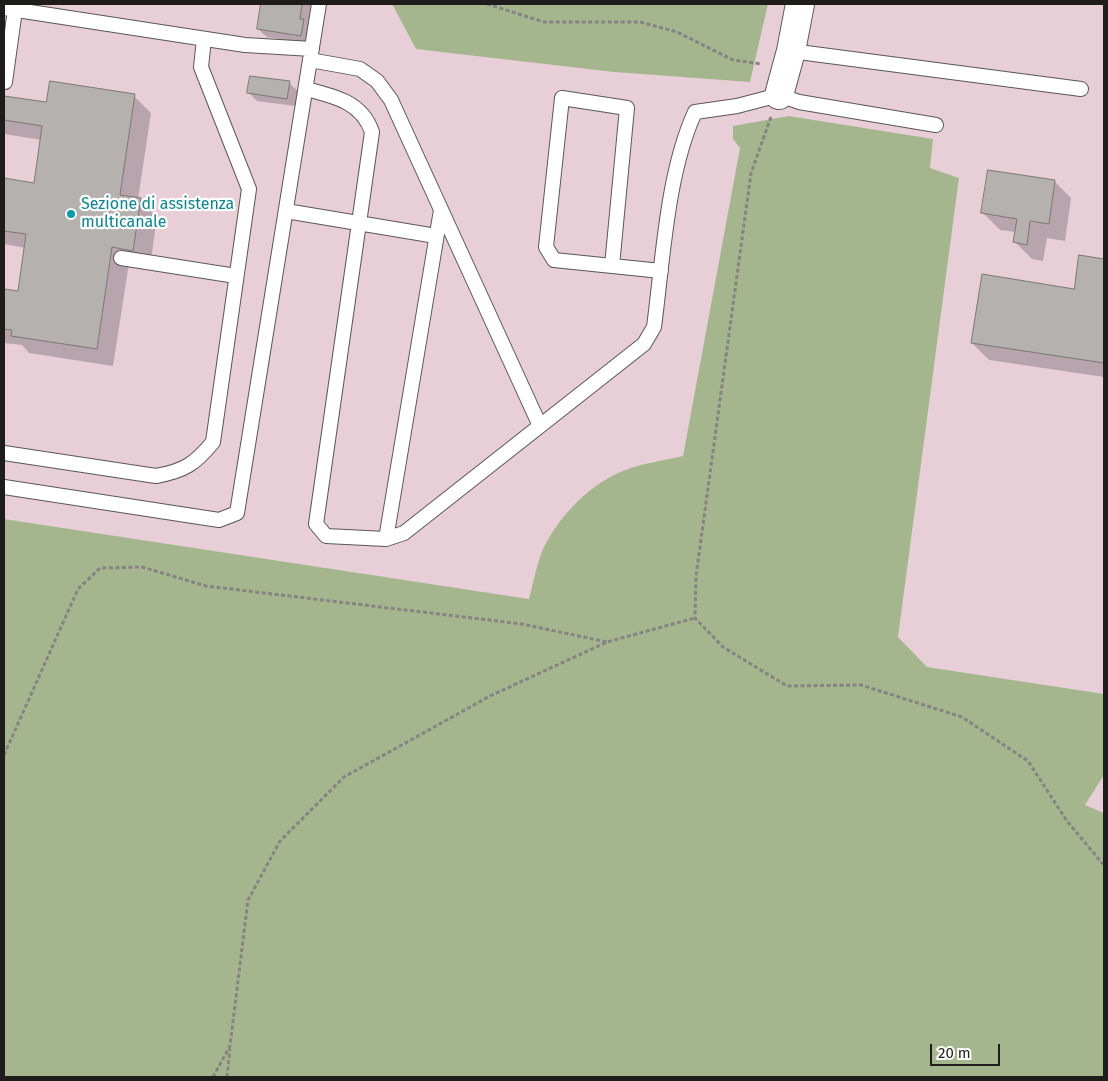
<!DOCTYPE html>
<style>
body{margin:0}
#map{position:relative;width:1108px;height:1081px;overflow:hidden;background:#e3dfdc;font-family:"Fira Sans",sans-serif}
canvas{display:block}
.frame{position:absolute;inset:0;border:5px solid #1e1d1c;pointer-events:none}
.scale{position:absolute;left:930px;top:1044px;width:70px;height:22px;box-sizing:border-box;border:2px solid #1e1d1c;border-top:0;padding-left:6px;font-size:15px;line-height:18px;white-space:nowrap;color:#1e1d1c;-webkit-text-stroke:4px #fff;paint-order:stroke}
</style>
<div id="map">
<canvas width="1108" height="1081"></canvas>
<div class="frame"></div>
<div class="scale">20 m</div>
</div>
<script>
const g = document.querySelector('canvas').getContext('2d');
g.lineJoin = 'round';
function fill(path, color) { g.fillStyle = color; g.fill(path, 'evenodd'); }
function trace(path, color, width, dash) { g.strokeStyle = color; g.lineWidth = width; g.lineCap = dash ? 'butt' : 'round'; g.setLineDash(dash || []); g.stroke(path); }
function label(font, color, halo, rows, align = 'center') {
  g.font = font + ' "Fira Sans",sans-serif'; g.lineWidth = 4.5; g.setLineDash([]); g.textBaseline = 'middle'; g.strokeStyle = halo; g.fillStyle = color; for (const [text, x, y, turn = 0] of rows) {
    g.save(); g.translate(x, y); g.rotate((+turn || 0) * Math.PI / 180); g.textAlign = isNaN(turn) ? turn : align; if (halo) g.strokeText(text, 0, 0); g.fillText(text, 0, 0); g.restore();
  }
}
const industrial = new Path2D(`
 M4 4H392L416 49 750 82 768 4H1104V694L927 667 898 637 959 178 930 168 933 139 789 116 733 139 740 148 683 457 648 462 556 527 541 554 529 599 4 519Z
 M1104 775V813L1085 805Z`);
const green = new Path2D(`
 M392 4H768L750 82 614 72 416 49Z
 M789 116 933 139 930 168 959 178 898 637 927 667 1104 694V775L1085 805 1104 813V1077H4V519L529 599C533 584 536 568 541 554 555 520 588 485 623 471 642 463 662 461 683 456L740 148 733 139V126Z`);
const shadow = new Path2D(`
 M262 4H311L308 25 312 29 310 44 267 37 258 29Z
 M289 83 298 91 295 106 257 101 248 92Z
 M134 96 151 113 138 199 157 217 150 267 129 263 113 366 29 353 22 345 4 343V290L19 293 26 248 4 244V179L35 184 42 140 4 134V97L47 104Z
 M1054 181 1071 198 1065 241 1047 238 1043 261 1032 259 1015 242 1016 232 1000 230 983 213Z
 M1080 256 1104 260V377L989 360 972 343 1075 290Z`);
const building = new Path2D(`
 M261 4H302L300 19H304L301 36 257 29Z
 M250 76 290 81 287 99 247 93Z
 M50 81 135 94 120 195 141 198 133 251 112 247 97 349 11 336 12 330 4 329V289L18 291 26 234 4 231V178L34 183 42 126 4 120V96L46 102Z
 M988 170 1055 180 1049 224 1030 221 1027 245 1013 242 1017 219 981 213Z
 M1079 255 1104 259V363L971 343 982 274 1074 289Z`);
const path = new Path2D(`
 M487 4 544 22H640L677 32 733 60 762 64
 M771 117 751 173 696 576 695 618 723 647 787 686 861 685 962 717 1028 761 1067 821 1102 863H1104
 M4 755 78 589 100 568 142 567 206 586 522 624 607 642
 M213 1077 230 1046 248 900 280 841 344 777 490 696 607 642 695 618
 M227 1077 230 1049`);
const lane = new Path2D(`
 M4 8 245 45 312 49
 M791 51 1081 89
 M310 60 360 69 377 81 391 100 540 426
 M5 82 15 10
 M306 89C334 96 362 102 372 132L316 524 326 536 386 539 404 533 644 344 654 327C663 259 667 173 695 112L737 106 779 95 799 102 936 125
 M286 211 436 236
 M121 258 236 276
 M612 266 627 108 562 98 546 247 554 260 661 271
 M4 453 156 476C184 471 195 464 213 442L249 189 201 67 204 39
 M4 487 219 520 237 513 319 4
 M386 539 441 210`);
const street = new Path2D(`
 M779 95 791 51 800 4`);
const markers = [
 [71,214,5,"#0f9aa8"]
];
const cultureNames = [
 ["Sezione di assistenza",81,205],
 ["multicanale",81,223]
];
fill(industrial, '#e7ced7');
fill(green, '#a5b68f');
fill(shadow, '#0003');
fill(building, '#b5b1ae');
trace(building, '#7b7875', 1);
trace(lane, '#5a5755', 16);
trace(street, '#5a5755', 30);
trace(path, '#868381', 3, [4, 2.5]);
trace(lane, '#fff', 14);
trace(street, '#fff', 28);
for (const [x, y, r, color] of markers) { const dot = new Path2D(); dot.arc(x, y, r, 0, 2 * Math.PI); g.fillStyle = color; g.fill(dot); trace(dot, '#fff', 2); }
label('16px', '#0d838f', '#fff', cultureNames, 'left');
</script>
